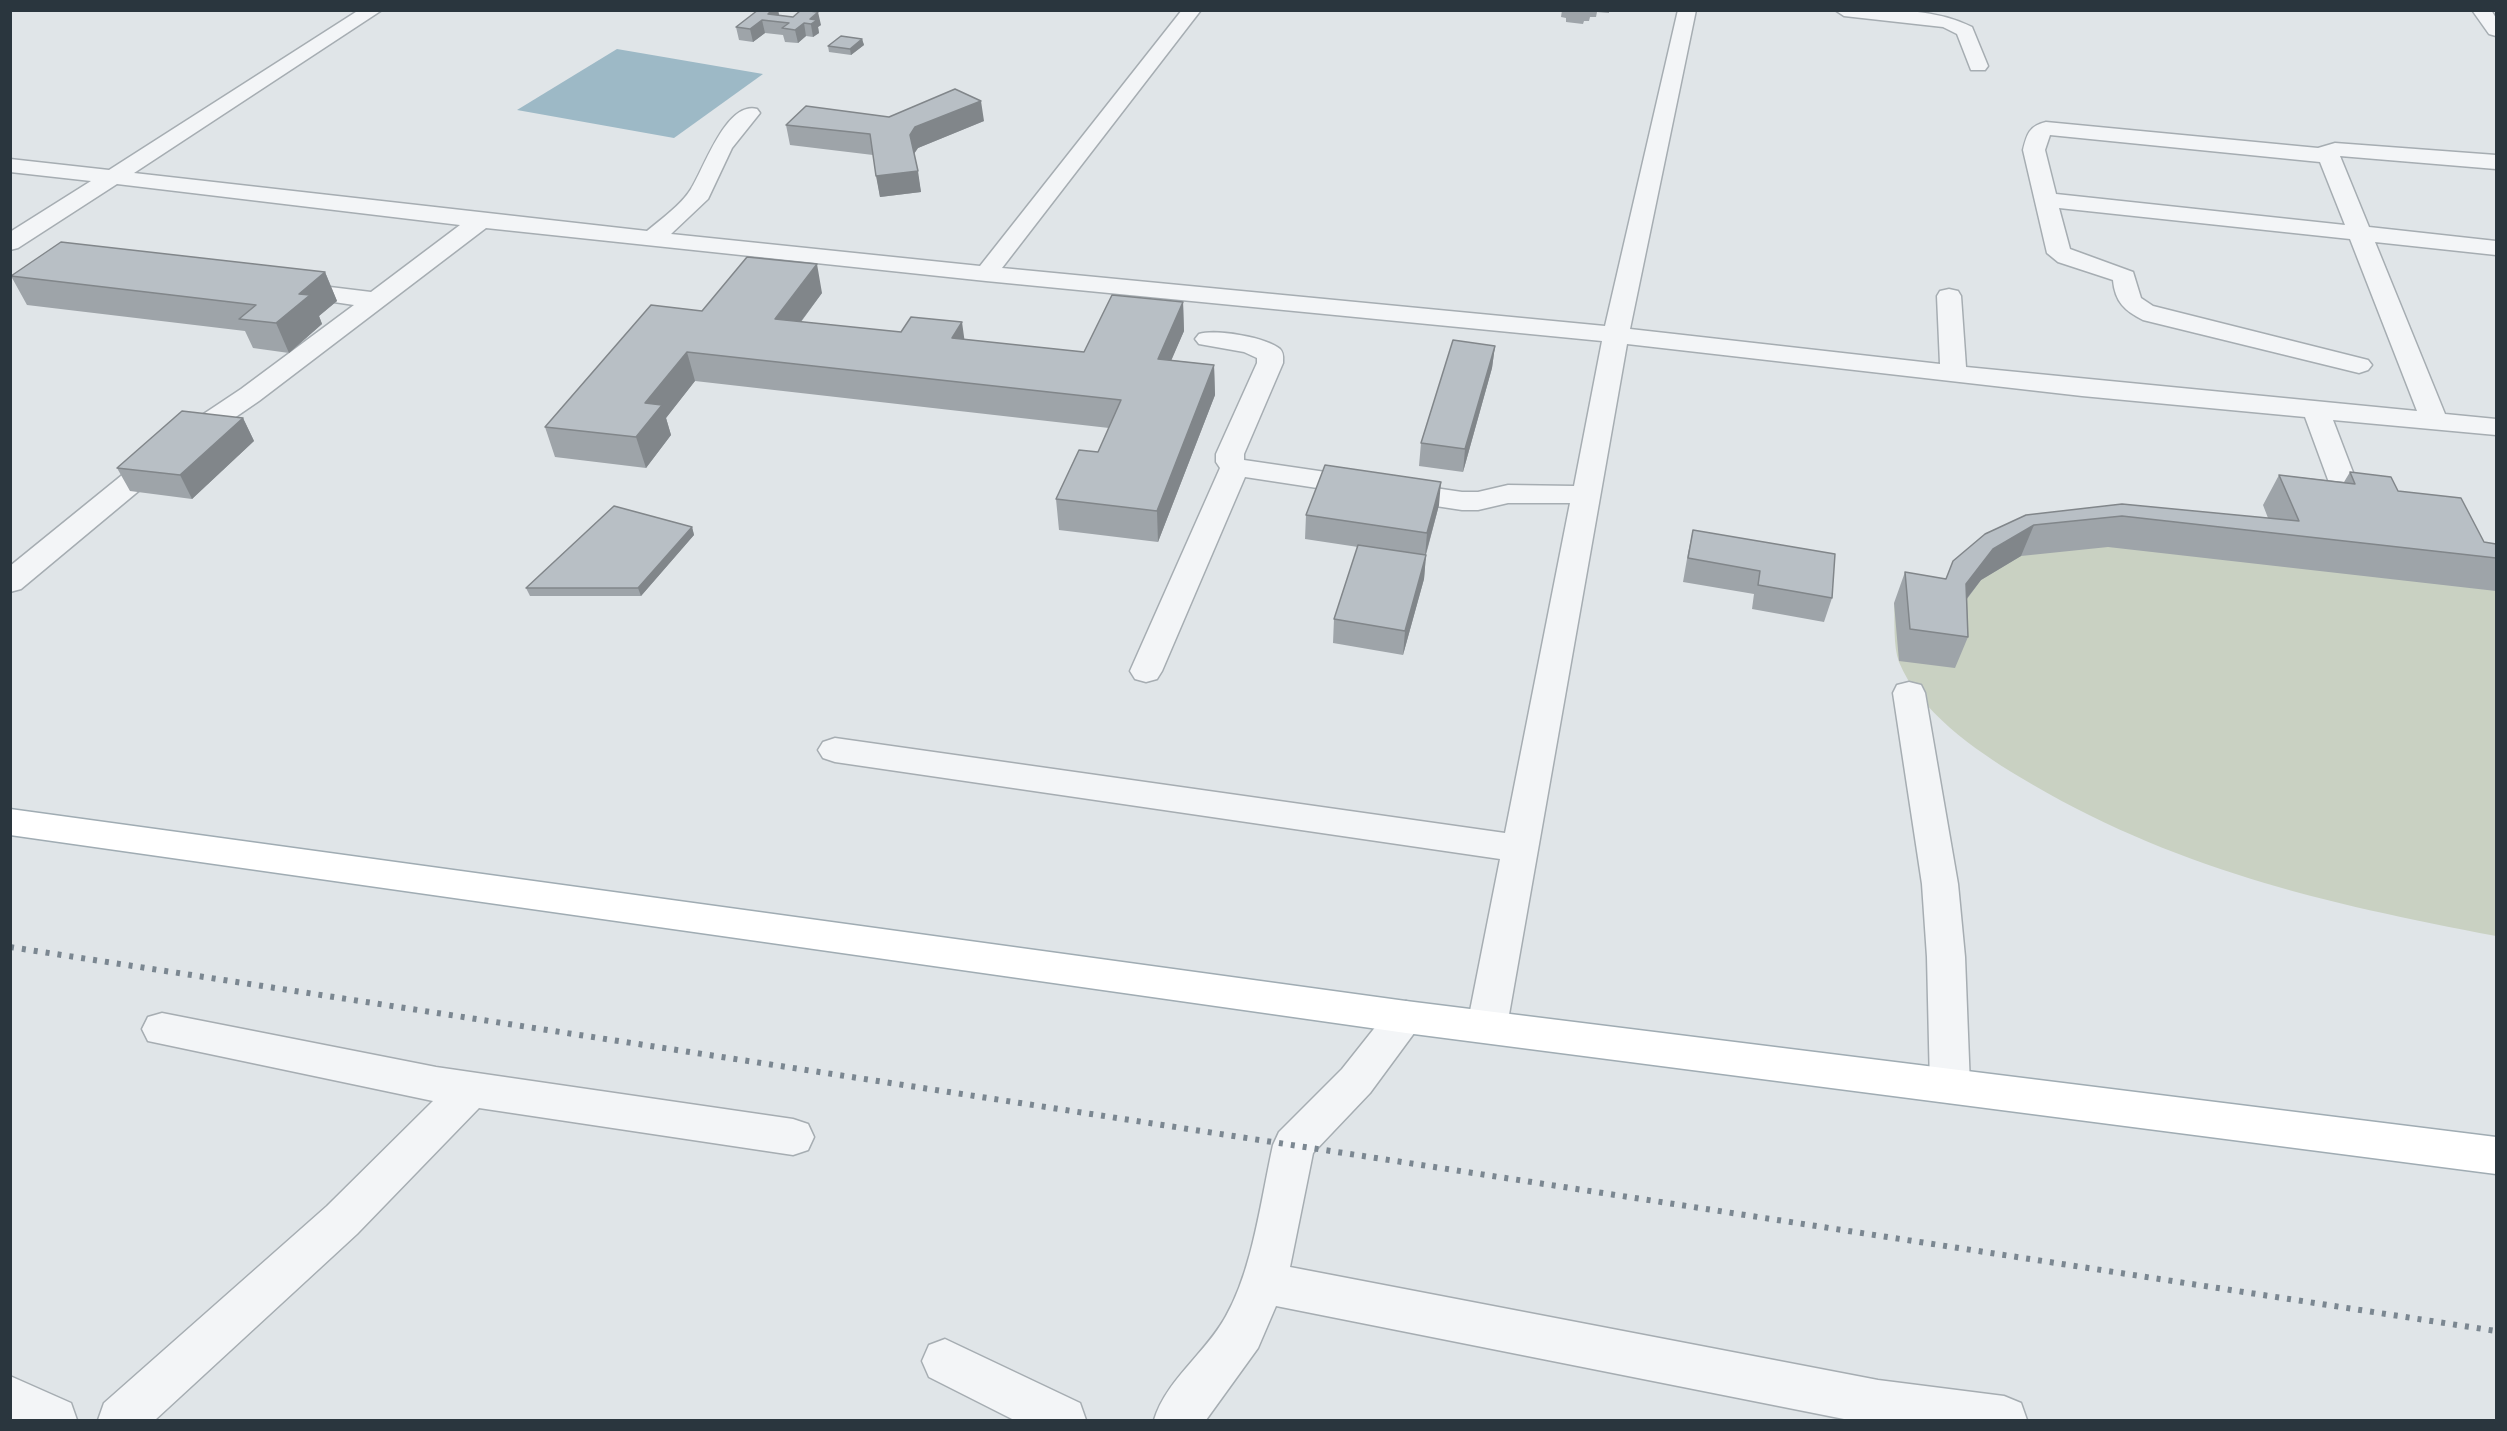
<!DOCTYPE html>
<style>
body{margin:0}
#map{position:relative;width:2507px;height:1431px;overflow:hidden;background:#e0e5e8;font-family:Mulish,sans-serif}
canvas{display:block}
.frame{position:absolute;inset:0;border:12px solid #2a363e;pointer-events:none}
</style>
<div id="map">
<canvas width="2507" height="1431"></canvas>
<div class="frame"></div>
</div>
<script>
const g = document.querySelector('canvas').getContext('2d');
g.lineJoin = 'round';
function fill(path, color) { g.fillStyle = color; g.fill(path, 'evenodd'); }
function trace(path, color, width, dash) { g.strokeStyle = color; g.lineWidth = width; g.lineCap = dash ? 'butt' : 'round'; g.setLineDash(dash || []); g.stroke(path); }
const green = new Path2D(`
 M2108 535 2496 577V936C2323 903 2172 869 2018 776 1975 750 1919 711 1899 662 1893 646 1895 621 1894 603L1934 610 1973 565Z`);
const water = new Path2D(`
 M617 49 763 74 674 138 517 110Z`);
const minor = new Path2D(`
 M359 10H382L134 173 647 231C661 219 681 205 691 189 704 169 726 101 757 109L760 113 732 148 708 199 671 234 980 266 1182 10H1201L1002 268 1605 326 1678 10H1696L1630 329 1940 364 1937 296 1940 291 1949 289 1958 291 1961 296 1966 367 2417 411 2350 239 2059 208 2070 249 2133 272 2141 298 2153 306 2368 360 2372 365 2368 370 2359 373 2143 320C2125 311 2115 302 2113 280L2058 262 2047 253 2023 150C2027 134 2029 126 2046 122L2318 148 2335 143 2496 155V169L2340 156 2369 227 2496 241V255L2375 242 2445 414 2496 419V435L2333 420 2362 496 2358 502 2348 505 2338 502 2334 496 2305 417 2082 396 1627 344 1507 1026 1501 1038 1487 1042 1473 1038 1467 1026 1500 859 835 762 823 758 818 750 823 742 835 738 1505 833 1570 503H1508L1478 510H1462L1245 477 1162 671 1157 679 1146 682 1135 679 1130 671 1220 468 1216 462V454L1257 363V358L1244 352 1199 344 1195 339 1199 334C1216 329 1266 337 1280 349 1284 353 1283 358 1283 363L1244 454V460L1462 492H1478L1508 485 1574 486 1602 341 986 281 486 228 259 401 189 449 21 589 10 592V566L169 437 241 389 354 305 280 294 277 289 280 284 289 282 371 292 460 225 117 184 18 248 10 250V232L91 181 10 172V159L109 170ZM2050 135 2320 162 2345 225 2056 194 2045 150Z
 M1835 10C1880 10 1930 6 1972 27L1988 66 1985 70H1971L1957 34 1943 27 1844 16Z
 M2472 10H2491L2496 18V36L2489 34Z
 M1909 682 1921 685 1925 693 1958 884 1965 957 1970 1086 1964 1098 1950 1103 1936 1098 1930 1086 1927 957 1922 884 1893 693 1897 685Z
 M1406 1001 1420 1006 1426 1017 1370 1093 1313 1153 1290 1267 1878 1380 2004 1396 2021 1403 2027 1420H1849L1276 1306 1258 1348 1206 1420H1154C1166 1380 1206 1353 1226 1316 1253 1268 1261 1199 1273 1145L1279 1132 1342 1069 1392 1006Z
 M162 1013 436 1067 793 1119 808 1124 814 1137 808 1150 793 1155 479 1108 357 1234 155 1420H98L104 1403 327 1206 433 1101 148 1041 142 1029 148 1017Z
 M945 1339 1080 1403 1086 1420H1014L929 1377 922 1361 929 1345Z
 M10 1376 71 1403 77 1420H10Z`);
const major = new Path2D(`
 M10 809 1406 1001 2496 1137V1174L1406 1033 10 835Z`);
const rail = new Path2D(`
 M10 947 2496 1331`);
const wall = new Path2D(`
 M758 10H778L779 15 821 25 818 27 819 33 813 37 806 36 798 43 785 42 783 35 765 33 753 42 739 40 736 27Z
 M1562 10H1609V13L1597 12 1596 17H1590L1589 21H1584L1583 24 1566 22V18L1561 17Z
 M862 39 864 45 851 55 829 52 828 46Z
 M889 117 984 121 918 148 914 154 921 192 880 197 873 155 790 145 786 125Z
 M325 272 337 301 319 316 322 324 289 353 253 348 245 331 27 305 11 276Z
 M822 293 801 322 1084 352 1183 302 1184 331 1171 360 1214 365 1215 395 1158 542 1059 530 1056 499 1098 452 1109 428 695 381 666 418 671 435 646 468 555 457 545 427 702 311Z
 M1495 346 1492 368 1463 472 1419 466 1421 443Z
 M243 418 254 441 192 499 130 491 117 468Z
 M2350 472 2398 491 2484 542 2496 544V591L2108 547 2021 556 1981 580 1967 599 1968 637 1955 668 1899 661 1894 603 1905 572 1946 579 2026 515 2268 518 2263 505 2279 475 2344 482Z
 M1439 505 1426 555 1424 579 1403 655 1333 643 1334 619 1358 547 1305 539 1306 515Z
 M692 527 694 535 641 596H530L526 588Z
 M1693 530 1832 598 1824 622 1752 609 1754 594 1683 582 1688 553Z`);
const shadedWall = new Path2D(`
 M772 10H778L780 20 768 14Z
 M818 12 821 25 818 27 819 33 813 37 810 19Z
 M762 20 765 33 753 42 750 29Z
 M804 23 806 36 798 43 795 30Z
 M862 39 864 45 851 55 850 49Z
 M981 101 984 121 918 148 913 155 910 135 915 127Z
 M918 171 921 192 880 197 876 176Z
 M817 264 822 293 781 348 775 319Z
 M325 272 337 301 319 316 322 324 289 353 276 323 299 294Z
 M1183 302 1184 331 1159 389 1158 359Z
 M962 322 966 351 952 338Z
 M1495 346 1492 368 1463 472 1465 449Z
 M687 352 695 381 666 418 671 435 646 468 636 437 645 403Z
 M1214 365 1215 395 1158 542 1157 511Z
 M243 418 254 441 192 499 180 475Z
 M1441 482 1439 505 1425 557 1427 533Z
 M2034 525 2021 556 1981 580 1954 615 1966 584 1993 549Z
 M692 527 694 535 641 596 638 588Z
 M1426 555 1424 579 1403 655 1405 631Z`);
const building = new Path2D(`
 M758 10H772L768 14 793 17 801 10 818 12 810 19 817 20 811 24 804 23 795 30 782 28 789 23 762 20 750 29 736 27Z
 M841 36 862 39 850 49 828 46Z
 M955 89 981 101 915 127 910 135 918 171 876 176 870 134 786 125 806 106 889 117Z
 M61 242 325 272 299 294 310 295 276 323 239 319 256 305 11 276Z
 M747 257 817 264 775 319 901 332 911 317 962 322 952 338 1084 352 1112 295 1183 302 1158 359 1214 365 1157 511 1056 499 1079 450 1098 452 1121 400 687 352 645 403 662 405 636 437 545 427 651 305 702 311Z
 M1453 340 1495 346 1465 449 1421 443Z
 M182 411 243 418 180 475 117 468Z
 M1325 465 1441 482 1427 533 1306 515Z
 M2350 472 2391 477 2398 491 2461 498 2484 542 2496 544V558L2122 516 2034 525 1993 549 1966 584 1968 637 1910 629 1905 572 1946 579 1953 561 1985 534 2026 515 2122 504 2299 521 2279 475 2355 484Z
 M614 506 692 527 638 588H526Z
 M1693 530 1835 554 1832 598 1758 585 1760 571 1688 558Z
 M1358 545 1426 555 1405 631 1334 619Z`);
fill(green, '#c9d1c2');
fill(water, '#9db9c6');
trace(minor, '#a6adb2', 3);
trace(major, '#a0acb3', 3);
fill(minor, '#f3f5f7');
fill(major, '#fff');
trace(rail, '#7b8791', 6, [4, 8]);
fill(wall, '#9ea4a9');
fill(shadedWall, '#81868a');
fill(building, '#b8bfc5');
trace(building, '#81868a', 1.5);
</script>
